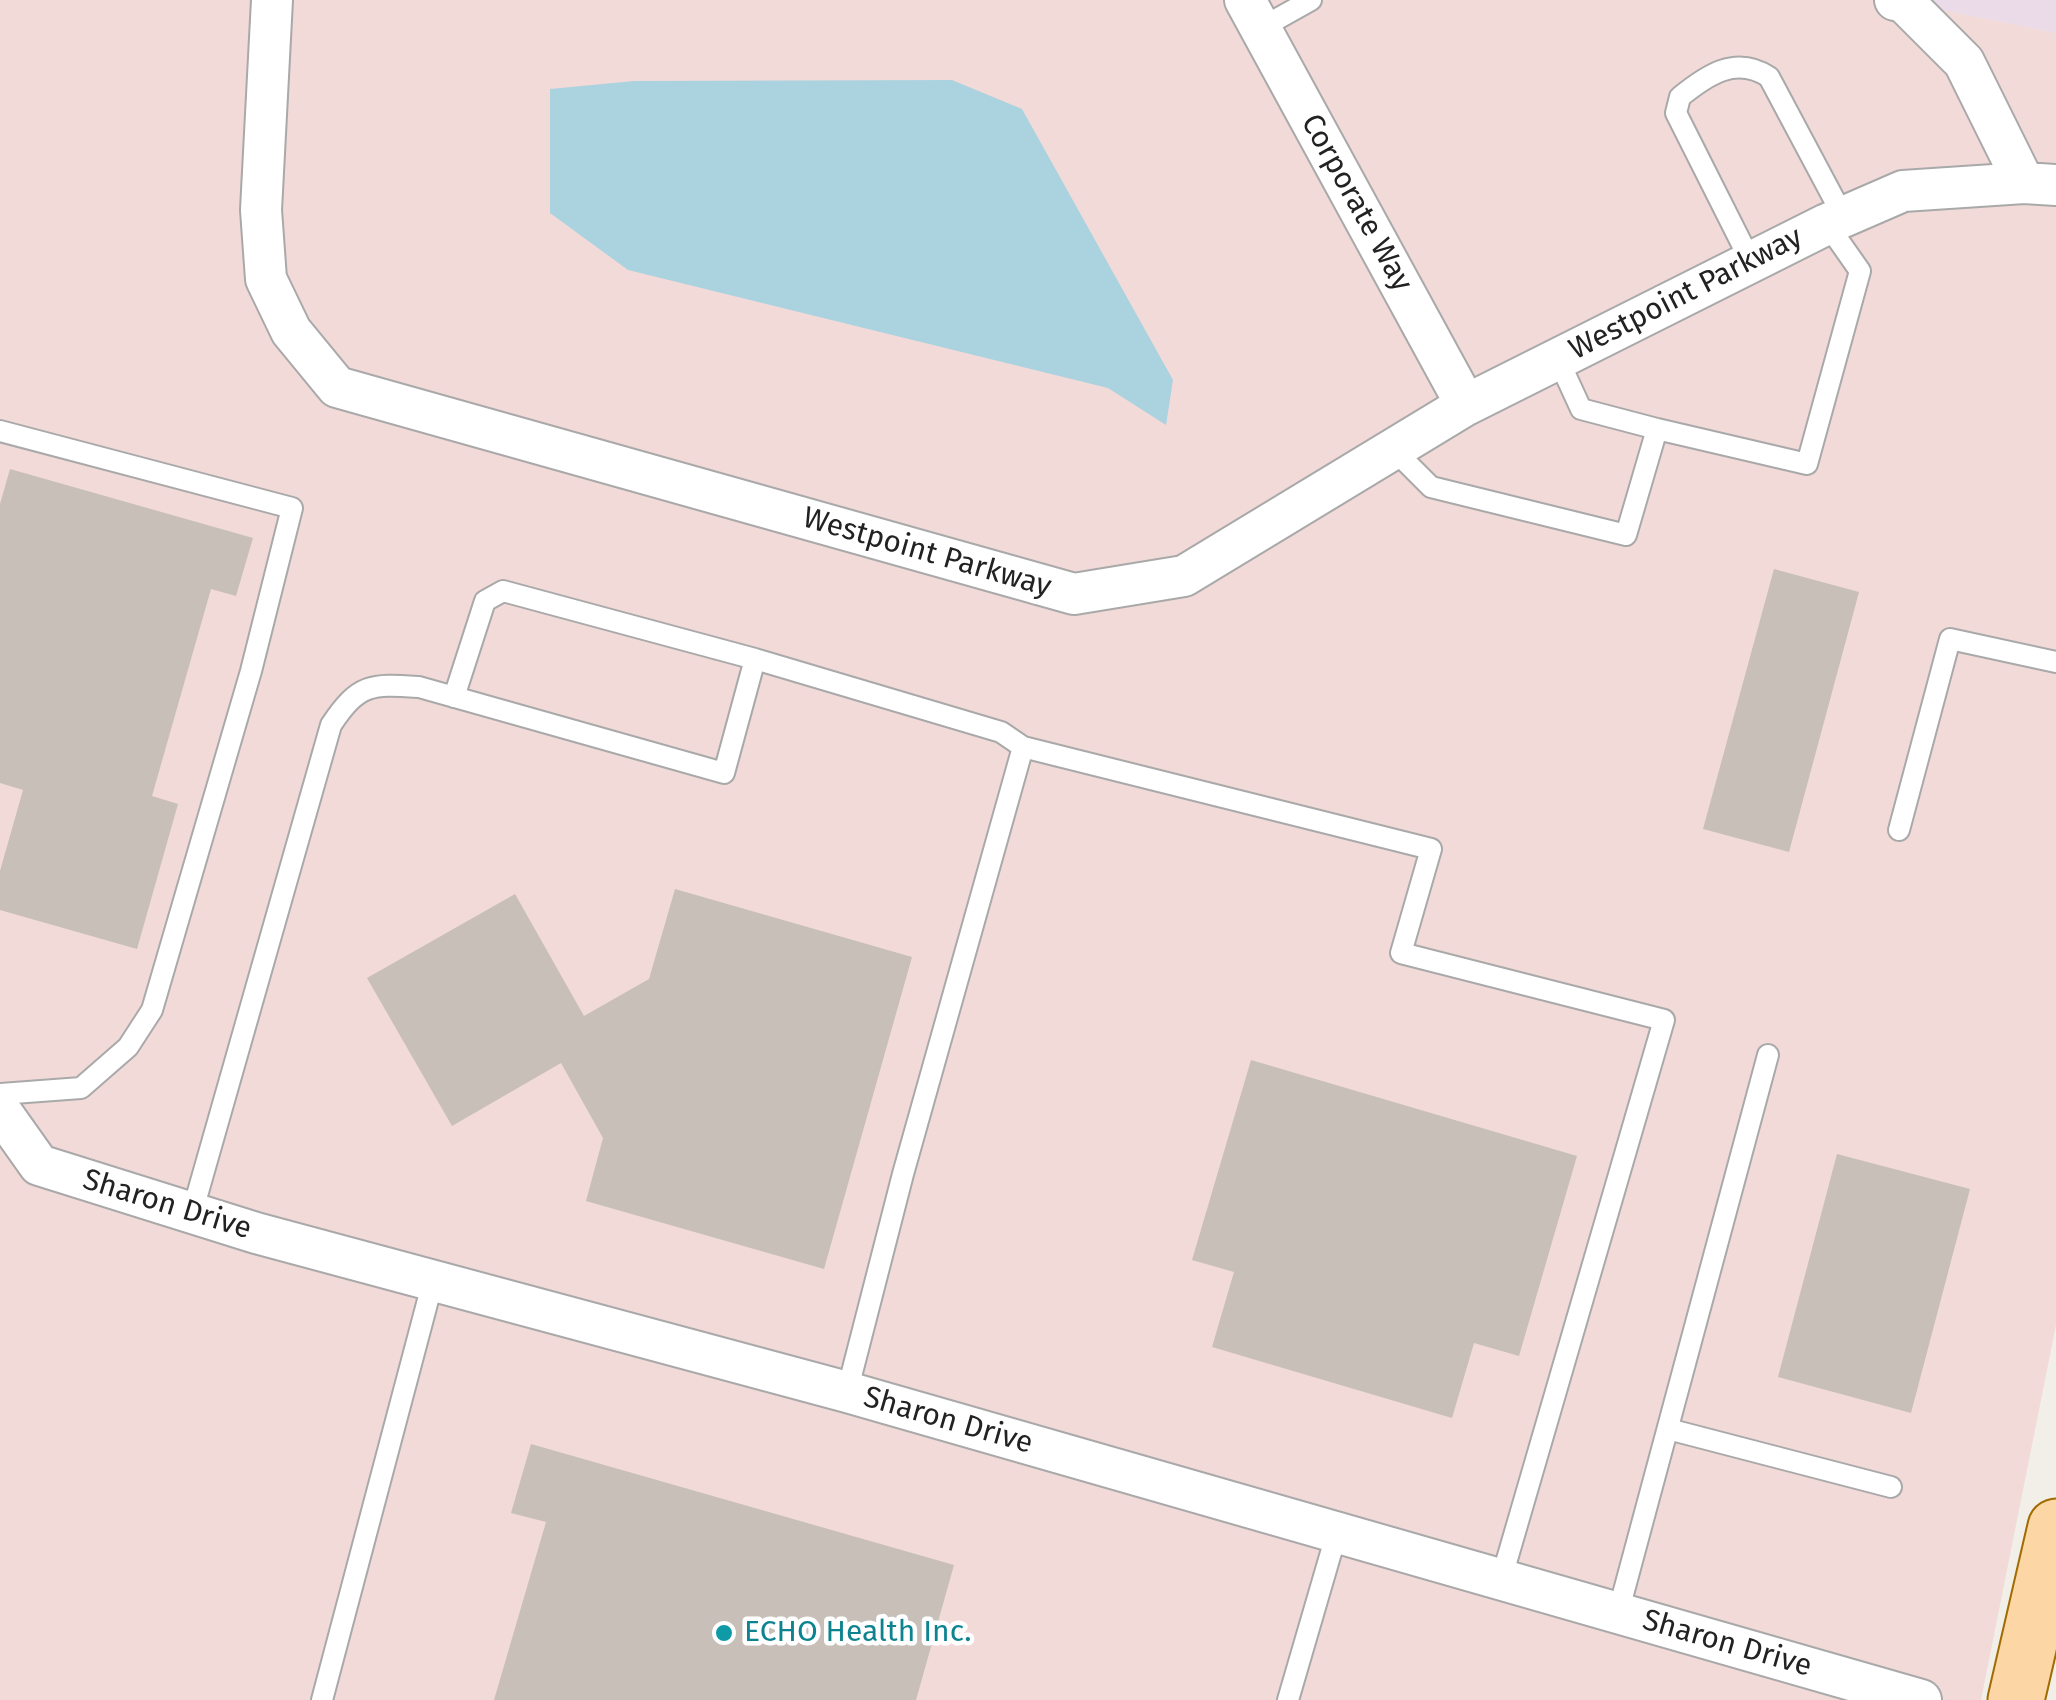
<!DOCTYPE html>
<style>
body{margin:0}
canvas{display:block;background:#f2efe9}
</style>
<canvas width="2056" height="1700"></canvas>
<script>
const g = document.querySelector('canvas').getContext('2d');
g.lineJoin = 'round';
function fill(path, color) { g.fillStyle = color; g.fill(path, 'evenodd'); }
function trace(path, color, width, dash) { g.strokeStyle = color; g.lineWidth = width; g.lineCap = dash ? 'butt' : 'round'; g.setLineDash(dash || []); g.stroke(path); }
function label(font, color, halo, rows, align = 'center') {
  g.font = font + ' "Fira Sans",sans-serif'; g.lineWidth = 9; g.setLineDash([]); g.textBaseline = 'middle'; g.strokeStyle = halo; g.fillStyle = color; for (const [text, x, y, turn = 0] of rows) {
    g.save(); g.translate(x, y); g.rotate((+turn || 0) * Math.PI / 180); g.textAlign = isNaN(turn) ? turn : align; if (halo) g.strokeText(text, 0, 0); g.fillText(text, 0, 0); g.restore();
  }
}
const commercial = new Path2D(`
 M0 0H1895L2056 33V1325L1981 1700H0Z`);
const industrial = new Path2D(`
 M1895 0H2056V33L1904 2Z`);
const water = new Path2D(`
 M952 80 1022 109 1173 380 1166 425 1108 388 628 270 550 213V89L634 81Z`);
const building = new Path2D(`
 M10 469 253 538 236 596 211 589 152 796 178 804 137 949 0 910V871L23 790 0 783V504Z
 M1774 569 1859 592 1789 852 1703 829Z
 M675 889 912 957 824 1269 586 1201 603 1138 561 1063 452 1126 367 978 515 894 584 1016 649 979Z
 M1251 1060 1577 1156 1519 1356 1474 1343 1452 1418 1212 1347 1234 1272 1192 1260Z
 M1837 1154 1970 1189 1911 1413 1778 1377Z
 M531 1444 954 1565 916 1700H494L546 1522 511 1513Z`);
const service = new Path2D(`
 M1261 28 1311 0
 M1751 262 1676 113 1680 97C1707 75 1736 55 1769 77L1843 216
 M1657 429 1807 464 1860 271 1827 224
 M0 431 292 508 251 671 152 1010 128 1047 81 1088 0 1094
 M1393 449 1431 487 1626 535 1657 429 1581 409 1558 359
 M454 697 485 601 503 591 755 659
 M1899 830 1950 639 2056 662
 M192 1213 331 725C359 683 371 684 419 687L724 773 755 659 1001 732 1023 747
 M847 1392 903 1174 1023 747 1431 849 1401 953 1664 1020 1501 1580
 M1668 1429 1891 1487
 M1618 1613 1768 1055
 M322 1700 433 1281
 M1288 1700 1337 1532`);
const minor = new Path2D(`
 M272 0 261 210 266 279 291 331 337 387 1074 594 1184 576 1466 405 1827 224 1903 191 2024 183 2056 185
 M1245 0 1466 405
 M1895 0 1904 2 1964 62 2024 183
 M0 1110 39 1165 256 1233 847 1392 1921 1700`);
const primary = new Path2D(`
 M2016 1700 2056 1527`);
const markers = [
 [724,1633,10,"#0f9aa8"]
];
const streetNames = [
 ["Corporate Way",1356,203,61],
 ["Westpoint Parkway",1686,294,-27],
 ["Westpoint Parkway",927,553,16],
 ["Sharon Drive",167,1205,17],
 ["Sharon Drive",948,1421,16],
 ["Sharon Drive",1727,1644,16]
];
const cultureNames = [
 ["ECHO Health Inc.",744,1633]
];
fill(commercial, '#f2dad9');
fill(industrial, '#ebdbe8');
fill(water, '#aad3df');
fill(building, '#c7bfb8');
trace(service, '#a9a9a9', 24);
trace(minor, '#a9a9a9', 44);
trace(primary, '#a06b00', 59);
trace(service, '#fff', 20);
trace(minor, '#fff', 40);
trace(primary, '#fcd6a4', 55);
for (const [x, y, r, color] of markers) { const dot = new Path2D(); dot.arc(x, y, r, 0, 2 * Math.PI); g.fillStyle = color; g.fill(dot); trace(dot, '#fff', 4); }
label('30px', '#222', '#fff', streetNames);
label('30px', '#0d838f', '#fff', cultureNames, 'left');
</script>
